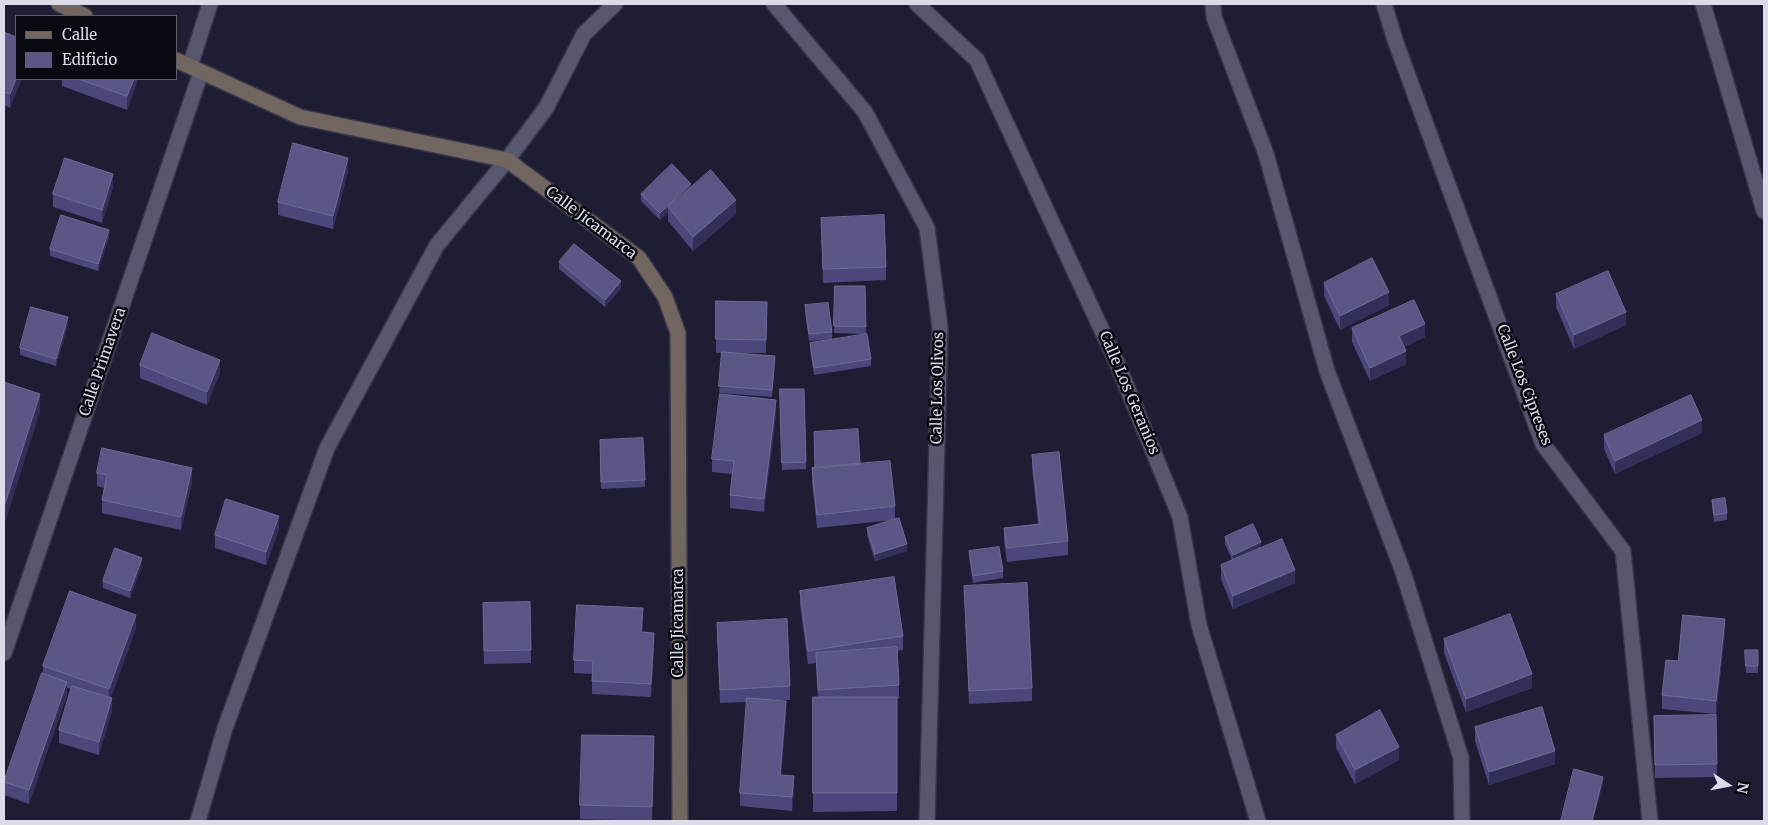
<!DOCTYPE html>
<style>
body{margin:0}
#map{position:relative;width:1768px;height:825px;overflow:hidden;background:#1e1d33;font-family:Merriweather,serif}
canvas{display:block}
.frame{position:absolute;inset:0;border:5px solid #dbdbea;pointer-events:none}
.legend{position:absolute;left:15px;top:15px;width:162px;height:65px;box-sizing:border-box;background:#090912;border:1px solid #5d5d68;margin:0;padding:6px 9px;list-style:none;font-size:15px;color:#dbdbea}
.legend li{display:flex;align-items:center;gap:10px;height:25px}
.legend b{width:25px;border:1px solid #5d5d68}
.north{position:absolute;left:1703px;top:760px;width:50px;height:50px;-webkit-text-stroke:4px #090912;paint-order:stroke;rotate:101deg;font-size:14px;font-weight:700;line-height:20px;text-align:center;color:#dbdbea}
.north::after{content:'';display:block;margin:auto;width:18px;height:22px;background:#dbdbea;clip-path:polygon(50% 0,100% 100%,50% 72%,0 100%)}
</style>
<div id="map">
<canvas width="1768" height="825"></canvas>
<div class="frame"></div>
<ul class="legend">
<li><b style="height:6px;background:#726660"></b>Calle</li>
<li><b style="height:14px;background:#5a5787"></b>Edificio</li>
</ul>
<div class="north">N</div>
</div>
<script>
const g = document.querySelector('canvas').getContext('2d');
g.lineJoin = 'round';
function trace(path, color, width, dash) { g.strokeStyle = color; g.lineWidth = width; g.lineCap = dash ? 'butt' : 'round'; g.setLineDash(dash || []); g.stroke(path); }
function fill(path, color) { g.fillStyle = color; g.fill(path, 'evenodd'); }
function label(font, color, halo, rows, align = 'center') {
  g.font = font + ' Merriweather,serif'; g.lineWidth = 5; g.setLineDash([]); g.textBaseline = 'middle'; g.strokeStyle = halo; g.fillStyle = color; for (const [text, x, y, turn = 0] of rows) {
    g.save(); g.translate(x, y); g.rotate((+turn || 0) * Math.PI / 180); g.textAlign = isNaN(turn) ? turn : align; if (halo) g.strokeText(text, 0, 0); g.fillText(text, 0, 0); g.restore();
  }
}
const street = new Path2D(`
 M774 4 865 112 927 228 940 327 927 821
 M917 4 977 60 1117 363 1180 517 1199 625 1258 821
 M1213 4 1214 17 1266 154 1327 371 1403 572 1461 758 1462 821
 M1384 4 1395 40 1543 444 1623 551 1650 821
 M1703 4 1764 211
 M190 66 210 4
 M4 653 201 72
 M198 821 225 728 327 448 437 245 507 160 546 108 584 34 615 4`);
const secondary = new Path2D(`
 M59 4 85 16
 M176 60 300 117 507 160 639 258 665 297 678 333 680 821`);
const wall = new Path2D(`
 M4 32 16 37 10 108 4 105Z
 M62 79H138L127 110 62 86Z
 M348 171 333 229 278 215V202Z
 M113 187 102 223 53 207V194Z
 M691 188 736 214 693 251 668 221V212L660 220 641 201V194Z
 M821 218 886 267V280L823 283Z
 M109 237 98 271 50 256V249Z
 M559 262 621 288 605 307 559 269Z
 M1324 283 1389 305 1340 330 1324 296Z
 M835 286H865L866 334 834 333Z
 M1556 294 1626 325 1574 349 1556 307Z
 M716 301 767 302 766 353H738L775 363 772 397 719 393 722 353H716Z
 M805 305 832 332V339L809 341 805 312Z
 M68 324 56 366 20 355V348Z
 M1352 328 1425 337 1404 347 1406 364 1370 381 1352 342Z
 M810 343 871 359V366L814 375 810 350Z
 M140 365 220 373 207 405 140 378Z
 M780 389H804L806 469 782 470Z
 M776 414 764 512 730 508V495L732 474 712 472V459Z
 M1702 433 1615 474 1604 449V435Z
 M643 438 645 487 601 489 600 440Z
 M1032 455 1068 541V555L1007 562 1004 541V528L1038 524 1032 468Z
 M860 464 895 506V519L907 551 875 561 867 535V528L893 520 817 528 812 482V468Z
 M97 473 192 482 181 530 102 513V500L104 488 97 486Z
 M1712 500 1727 513V520L1714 522 1712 507Z
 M279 529 266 565 215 548V535Z
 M1225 537 1261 548 1295 583 1233 609 1221 579V565L1232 560 1225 544Z
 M969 551 1003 571V578L973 583 969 558Z
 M142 565 130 598 103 588V581Z
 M964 586 1032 688V701L969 704Z
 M800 591 903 636V650L897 651 899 685V698L897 699V811L813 812V697H818L816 663 808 664 800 605Z
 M530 602 531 663 484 664 483 603Z
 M643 622 642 632 654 646 651 697 592 694V674L574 673V660Z
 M717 623 790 686V700H775L786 714 781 775 794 789 792 811 740 806V793L747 702 720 703Z
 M136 628 111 697 112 711 99 755 59 743V730L71 689 67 688V695L29 804 4 795V782L43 674V666Z
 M1725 633 1716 714 1662 709V695L1678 661Z
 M1444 639 1532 688 1466 712 1444 653Z
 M1745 650H1758V673H1746Z
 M1716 715 1717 777 1655 778 1654 716Z
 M1475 727 1555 764 1489 785 1475 741Z
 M1336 735 1399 760 1355 784 1336 748Z
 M654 750 652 821 580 819V805Z`);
const shadedWall = new Path2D(`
 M16 79H22L10 108V94Z
 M134 79H138L127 110V96Z
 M348 158V171L333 229V216Z
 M113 174V187L102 223V210Z
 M691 184V191L668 207V212L660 220V213Z
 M736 200V214L693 251V237Z
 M109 230V237L98 271V264Z
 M621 281V288L605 307V300Z
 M1389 292V305L1340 330V316Z
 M1626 312V325L1574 349V335Z
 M68 317V324L56 366V359Z
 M1425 324V337L1399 349V336Z
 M1406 351V364L1370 381V368Z
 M220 360V373L207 405V392Z
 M40 394V412L4 526V507Z
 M776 400V414L764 512V499Z
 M1702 420V433L1615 474V461Z
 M192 468V482L181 530V517Z
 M279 516V529L266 565V552Z
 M1261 542V549L1233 562V555Z
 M907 544V551L875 561V554Z
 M142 558V565L130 598V591Z
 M1295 570V583L1233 609V596Z
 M643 608V622L641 646V632Z
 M136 615V628L109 703V689Z
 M1725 619V633L1716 714V701Z
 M654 633V646L651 697V684Z
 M1532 674V688L1466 712V699Z
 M67 682V695L29 804V790Z
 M112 698V711L99 755V742Z
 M786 701V714L780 789V775Z
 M1399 747V760L1355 784V770Z
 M1555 751V764L1489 785V772Z
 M794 776V789L792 811V797Z
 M1603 777V784L1593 821H1592Z`);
const building = new Path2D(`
 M4 32 16 37V79L10 94 4 92Z
 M79 79H134L127 96Z
 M293 143 348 158 333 216 278 202Z
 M65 158 113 174 102 210 53 194Z
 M672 164 691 184 660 213 641 194Z
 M711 170 736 200 693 237 668 207Z
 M61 215 109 230 98 264 50 249Z
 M884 215 886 267 823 269 821 218Z
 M574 244 621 281 605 300 559 262Z
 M1372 258 1389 292 1340 316 1324 283Z
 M1608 271 1626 312 1574 335 1556 294Z
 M835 286H865L866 327 834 326Z
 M1414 300 1425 324 1399 336 1406 351 1370 368 1352 328Z
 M716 301 767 302 766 340 716 339Z
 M828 303 832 332 809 334 805 305Z
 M31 307 68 317 56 359 20 348Z
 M152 333 220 360 207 392 140 365Z
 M867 334 871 359 814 368 810 343Z
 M722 352 775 356 772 390 719 386Z
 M4 382 40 394 4 507Z
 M780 389H804L806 462 782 463Z
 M720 394 776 400 764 499 730 495 734 461 712 459Z
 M1691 395 1702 420 1615 461 1604 435Z
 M858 429 860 464 815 468 814 432Z
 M643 438 645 480 601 482 600 440Z
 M102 448 192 468 181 517 102 500 107 475 97 473Z
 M1059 452 1068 541 1007 548 1004 528 1040 524 1032 455Z
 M890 461 895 506 817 515 812 468Z
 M1725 498 1727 513 1714 515 1712 500Z
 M226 499 279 516 266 552 215 535Z
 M899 518 907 544 875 554 867 528Z
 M1253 524 1261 542 1233 555 1225 537Z
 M1282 539 1295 570 1233 596 1221 565Z
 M999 547 1003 571 973 576 969 551Z
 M115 548 142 558 130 591 103 581Z
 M894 577 903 636 808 651 800 591Z
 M1027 583 1032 688 969 691 964 586Z
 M70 591 136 615 109 689 43 666Z
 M530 602 531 650 484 651 483 603Z
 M577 605 643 608 641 632 654 633 651 684 592 681 593 661 574 660Z
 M1510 614 1532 674 1466 699 1444 639Z
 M1683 615 1725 619 1716 701 1662 695 1666 660 1678 661Z
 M787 619 790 686 720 690 717 623Z
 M897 647 899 685 818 690 816 653Z
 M1745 650H1758V666H1746Z
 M42 673 67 682 29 790 4 782Z
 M72 686 112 698 99 742 59 730Z
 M813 697H897V793H813Z
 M747 698 786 701 780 775 794 776 792 797 740 793Z
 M1542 707 1555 751 1489 772 1475 727Z
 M1380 710 1399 747 1355 770 1336 735Z
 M1716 715 1717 764 1655 765 1654 716Z
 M582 735 654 736 652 807 580 805Z
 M1574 769 1603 777 1592 821H1561Z`);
const streetNames = [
 ["Calle Jicamarca",591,223,37],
 ["Calle Primavera",103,362,-71],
 ["Calle Los Cipreses",1524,385,69],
 ["Calle Los Olivos",938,388,-89],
 ["Calle Los Geranios",1129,393,67],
 ["Calle Jicamarca",679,623,-90]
];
trace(street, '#363648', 18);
trace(secondary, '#363648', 18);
trace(street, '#575770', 15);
trace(secondary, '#726660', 15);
fill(wall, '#4b477b');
fill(shadedWall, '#323059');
fill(building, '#5a5787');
trace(building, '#6e6c97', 1);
label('15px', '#dbdbea', '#090912', streetNames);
</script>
